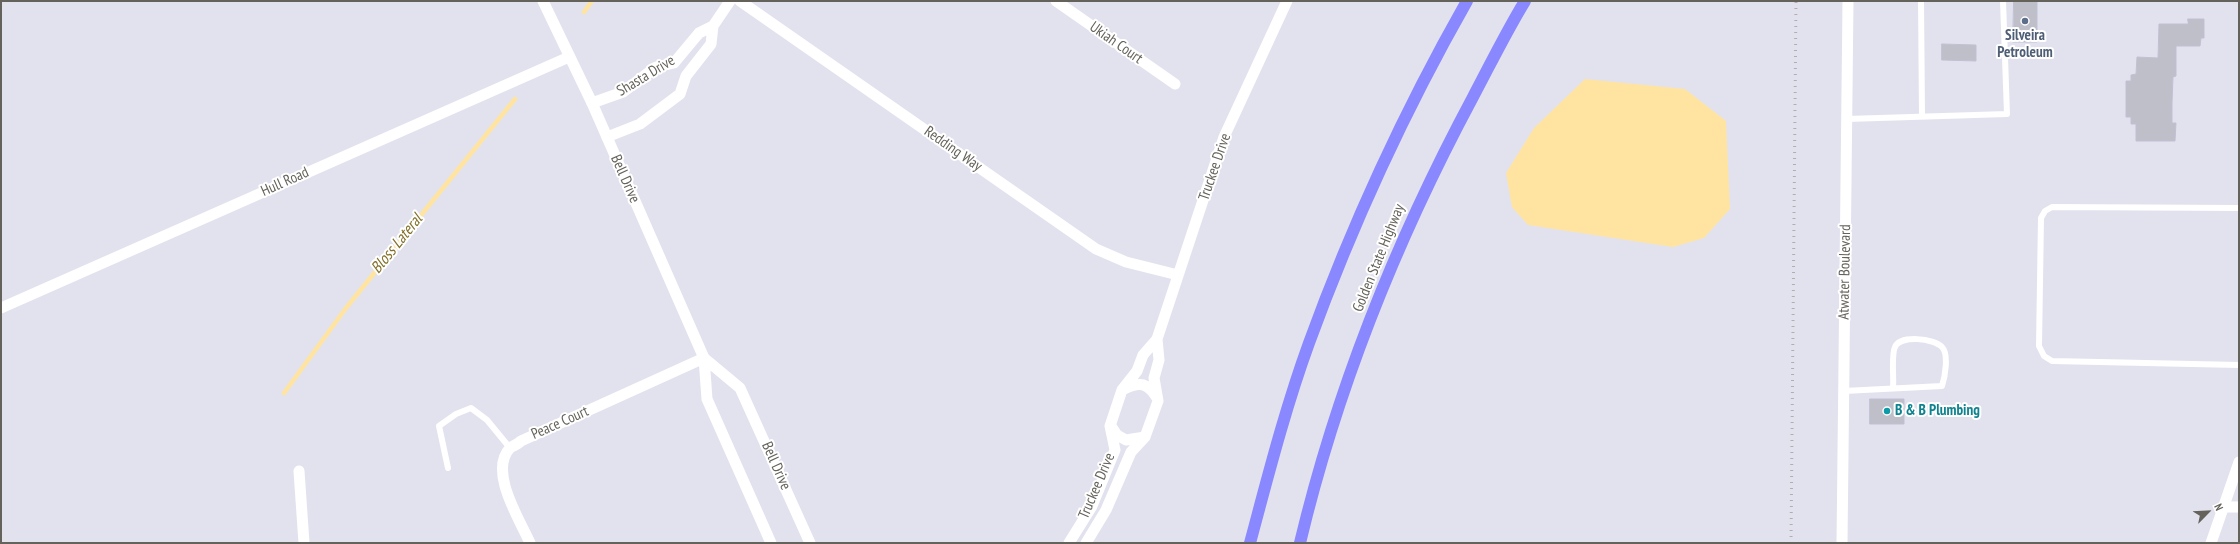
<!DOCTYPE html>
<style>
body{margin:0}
#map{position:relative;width:2240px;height:544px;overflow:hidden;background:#e2e2ef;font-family:"PT Sans Narrow",sans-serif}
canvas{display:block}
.frame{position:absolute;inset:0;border:2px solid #64625a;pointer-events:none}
.north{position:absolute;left:2188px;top:492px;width:40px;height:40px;-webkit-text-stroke:3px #fff;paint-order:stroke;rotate:66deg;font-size:11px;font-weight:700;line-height:16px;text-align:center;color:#64625a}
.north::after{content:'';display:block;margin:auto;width:14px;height:18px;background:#64625a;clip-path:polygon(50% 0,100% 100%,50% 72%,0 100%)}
</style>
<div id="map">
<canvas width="2240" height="544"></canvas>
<div class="frame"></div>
<div class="north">N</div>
</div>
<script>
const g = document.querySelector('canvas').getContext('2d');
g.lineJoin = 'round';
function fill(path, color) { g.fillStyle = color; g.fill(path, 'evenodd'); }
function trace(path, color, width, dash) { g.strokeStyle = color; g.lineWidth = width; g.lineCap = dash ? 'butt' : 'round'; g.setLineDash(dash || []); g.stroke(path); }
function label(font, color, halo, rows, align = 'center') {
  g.font = font + ' "PT Sans Narrow",sans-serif'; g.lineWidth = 4; g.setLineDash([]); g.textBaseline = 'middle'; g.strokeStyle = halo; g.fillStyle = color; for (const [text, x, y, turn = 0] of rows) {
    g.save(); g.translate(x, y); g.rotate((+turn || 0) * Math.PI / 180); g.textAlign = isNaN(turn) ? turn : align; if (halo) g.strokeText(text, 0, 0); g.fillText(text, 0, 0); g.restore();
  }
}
const water = new Path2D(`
 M1585 79 1685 89 1726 121 1730 209 1704 238 1673 247 1528 225 1512 207 1506 173 1534 128Z`);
const stream = new Path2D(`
 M584 12 592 1
 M284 393 346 308 515 99`);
const building = new Path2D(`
 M2014 1H2037V42H2013Z
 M2188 19H2204V38H2201L2200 46H2176V76L2173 77 2172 103V123H2176L2175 141H2136V124H2131V117H2126V81H2131V75L2136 74 2137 57 2158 58 2159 24H2188Z
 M1942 44 1976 45V61L1942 60Z
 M1870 399H1904V424H1870Z`);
const service = new Path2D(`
 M1921 1 1922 116
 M1847 119 2007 114 2003 1
 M2239 208 2052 207 2045 211 2041 218 2039 346 2044 356 2052 361 2239 365
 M1844 391 1942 386C1945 377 1949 354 1942 347 1934 338 1900 335 1895 347 1891 355 1894 378 1893 387
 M448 468 439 426 456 414 471 408 487 420 510 448`);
const minor = new Path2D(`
 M740 1 1096 249 1126 262 1178 275
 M1056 1 1175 84
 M592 103 623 92 656 67 674 63 699 33 713 26
 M607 137 640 124 680 94 686 76 711 44 713 26 730 1
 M1 308 569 57
 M1124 389C1140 381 1148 383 1157 398
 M1111 426 1117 435 1126 440 1145 437
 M299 471 304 543
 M2224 507H2239
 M530 543C520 520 488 471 510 448 513 446 518 444 521 441L704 358
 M1069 543 1092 506 1115 450 1110 426 1122 390 1137 371 1143 355 1157 339
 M1086 543 1106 510 1131 452 1145 437 1158 401 1154 378 1159 360 1157 339 1224 137 1287 1`);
const tertiary = new Path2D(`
 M543 1 592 103 704 358 707 399 771 543
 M704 358 740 388 810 543`);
const secondary = new Path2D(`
 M1842 543 1848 1
 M2211 543 2239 462`);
const motorway = new Path2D(`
 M1250 543C1268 476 1285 409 1309 343 1352 225 1405 110 1467 1
 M1300 543C1337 388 1398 237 1473 97 1490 65 1506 32 1525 1`);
const rail = new Path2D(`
 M1791 543 1796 1`);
const markers = [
 [2025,21,4,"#5c6f8a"],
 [1887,411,4,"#0f9aa8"]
];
const serviceNames = [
 ["Silveira",2025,36],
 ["Petroleum",2025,53]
];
const streetNames = [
 ["Ukiah Court",1116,43,35],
 ["Shasta Drive",646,76,-31],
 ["Redding Way",953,149,35],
 ["Truckee Drive",1215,167,-71],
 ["Bell Drive",625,179,66],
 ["Hull Road",285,182,-24],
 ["Golden State Highway",1379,258,-68],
 ["Atwater Boulevard",1845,272,-89],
 ["Peace Court",560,423,-24],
 ["Bell Drive",776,466,66],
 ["Truckee Drive",1097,486,-67]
];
const cultureNames = [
 ["B & B Plumbing",1895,411]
];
const waterNames = [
 ["Bloss Lateral",397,244,-51]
];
fill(water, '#ffe4a1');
trace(stream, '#ffe4a1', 4.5);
fill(building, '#bfbfc9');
trace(building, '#bfc0d4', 1);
trace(service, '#fff', 6);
trace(minor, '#fff', 11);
trace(tertiary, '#fff', 11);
trace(secondary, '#fff', 11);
trace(motorway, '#8a88ff', 12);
trace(rail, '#b0afad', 3, [1, 5]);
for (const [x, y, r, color] of markers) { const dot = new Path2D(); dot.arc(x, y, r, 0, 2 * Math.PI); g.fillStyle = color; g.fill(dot); trace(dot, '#fff', 1.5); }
label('bold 15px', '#4e5e75', '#fff', serviceNames);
label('15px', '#64625a', '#fff', streetNames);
label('bold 15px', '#0d838f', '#fff', cultureNames, 'left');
label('italic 16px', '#826f29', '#fff', waterNames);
</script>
